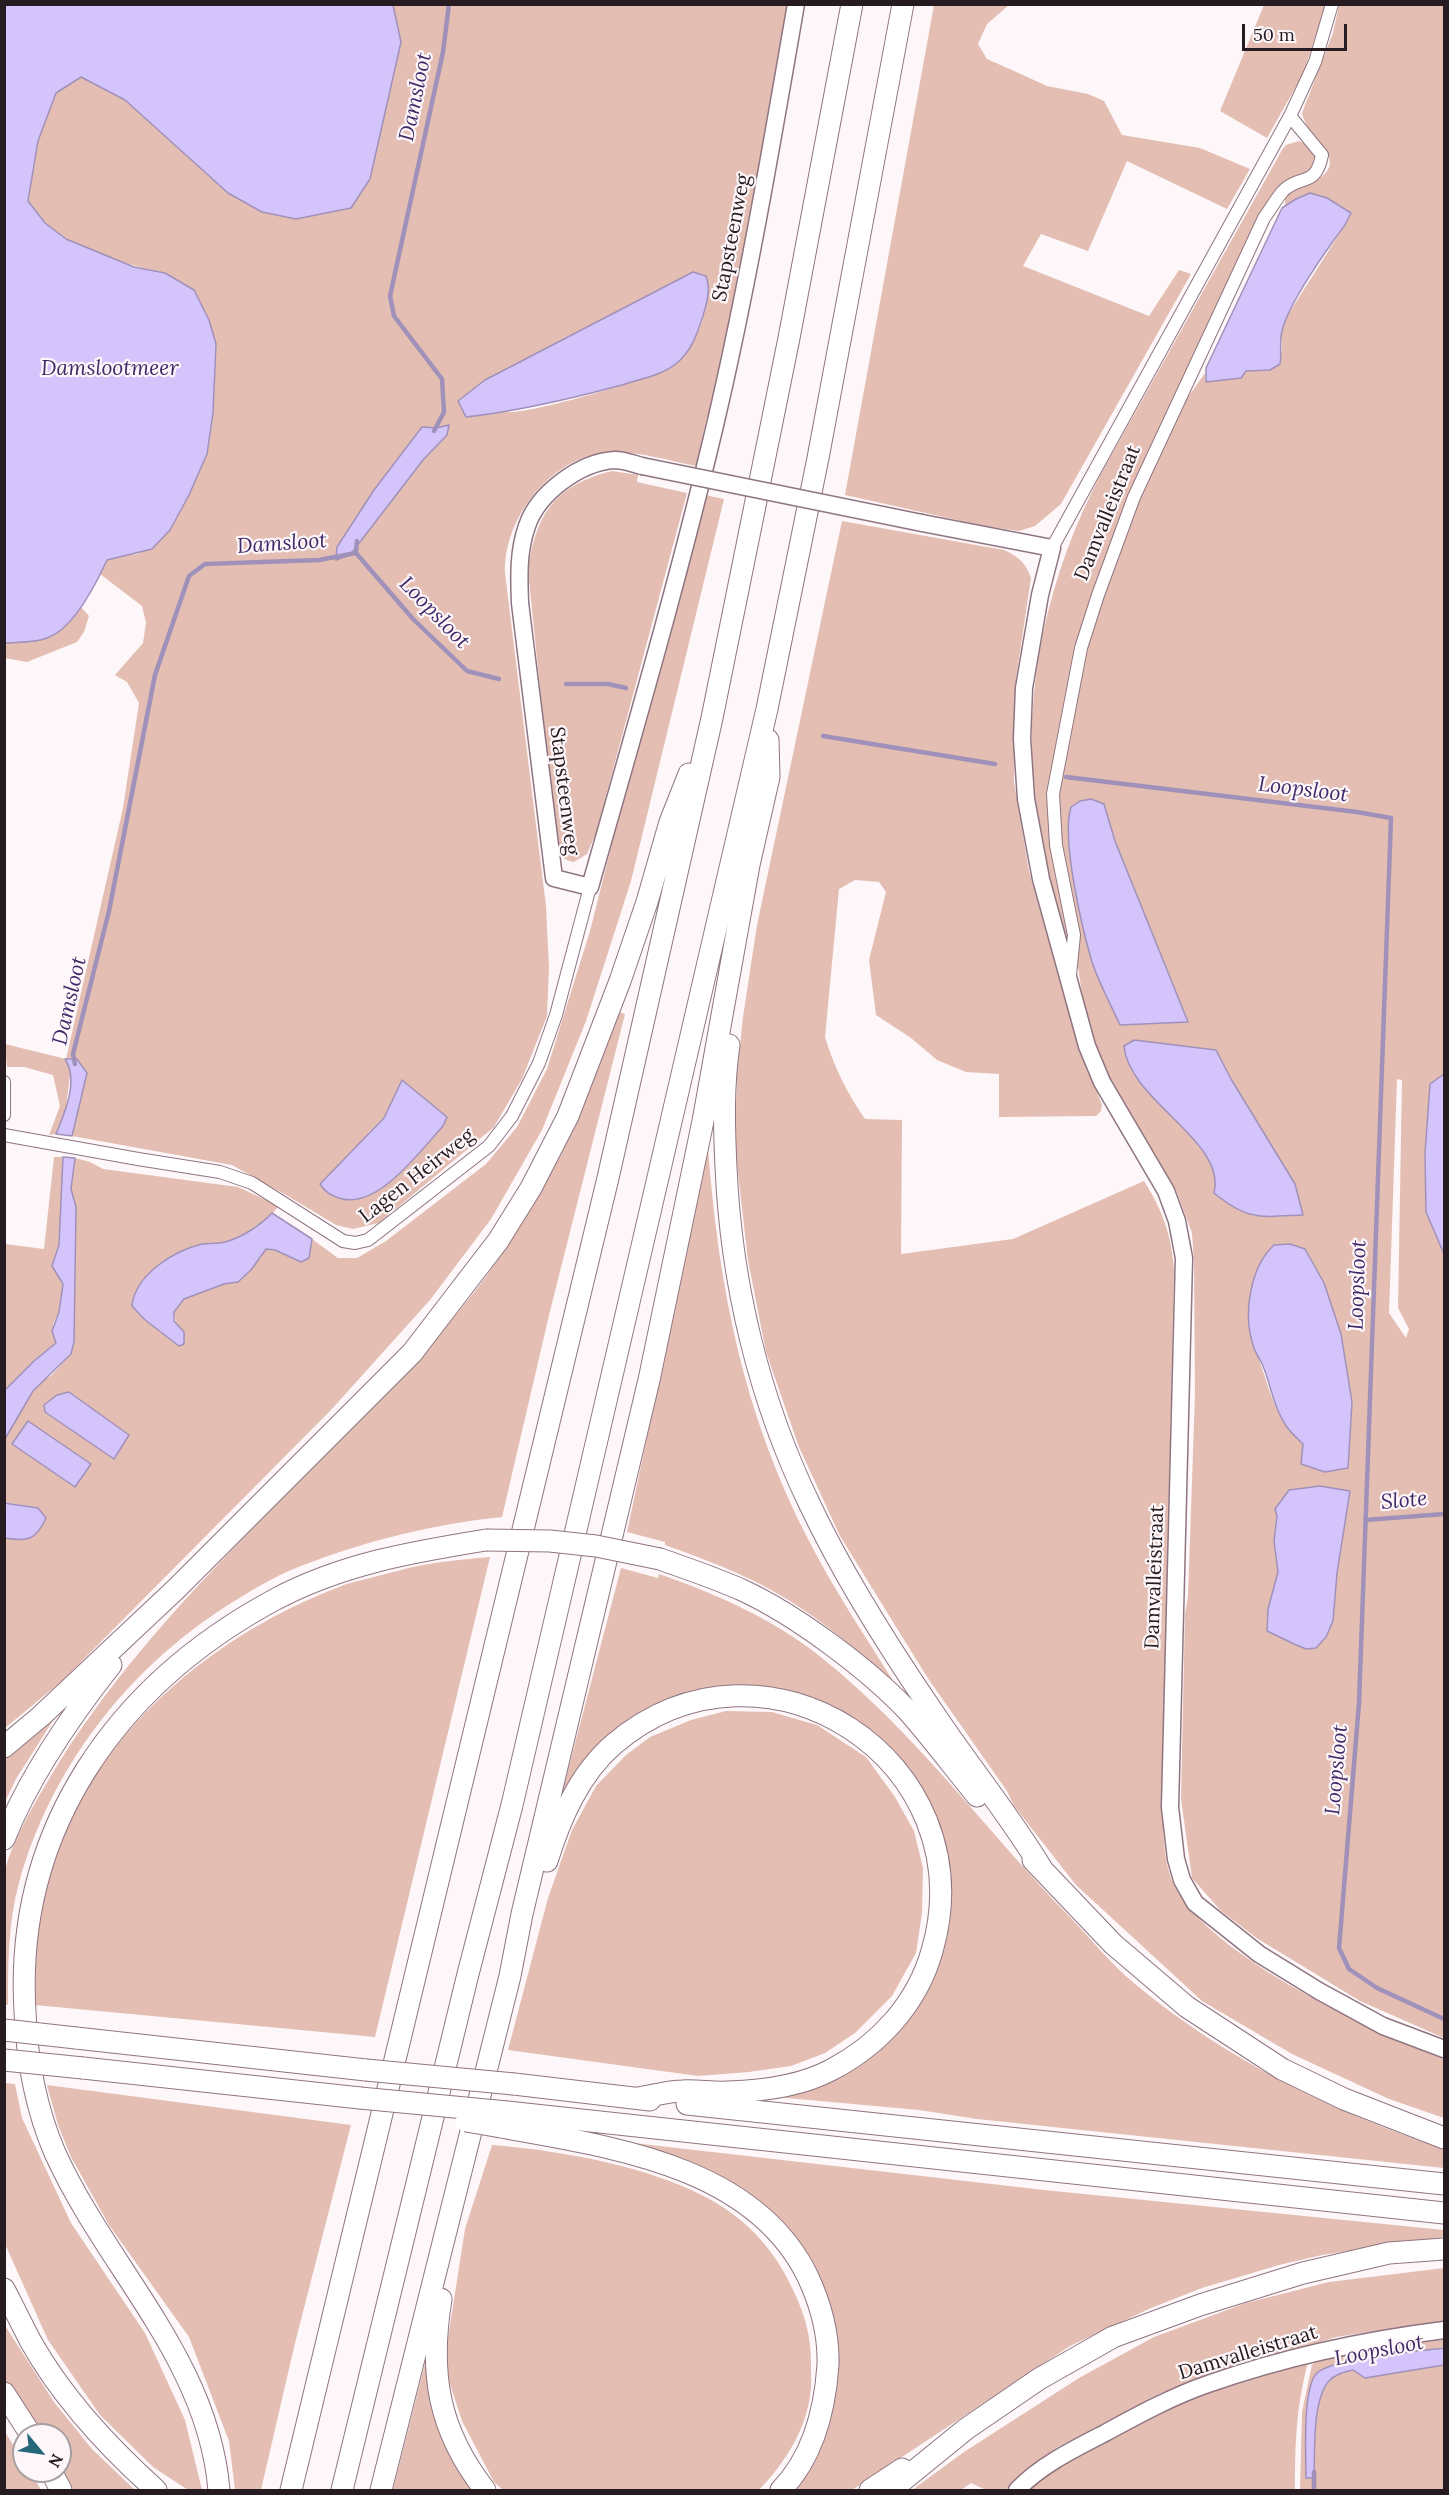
<!DOCTYPE html>
<style>
body{margin:0}
#map{position:relative;width:1449px;height:2495px;overflow:hidden;background:#fdf7fa;font-family:Lora,serif}
canvas{display:block}
.frame{position:absolute;inset:0;border:6px solid #251b20;pointer-events:none}
.north{position:absolute;left:12px;top:2423px;width:60px;height:60px;box-sizing:border-box;background:#fdf7fa;border:2px solid #a79fa3;border-radius:50%;rotate:119deg;font-size:16px;font-weight:700;line-height:24px;text-align:center;color:#251b20}
.north::after{content:'';display:block;margin:auto;width:21px;height:27px;background:#26667a;clip-path:polygon(50% 0,100% 100%,50% 72%,0 100%)}
.scale{position:absolute;left:1242px;top:24px;width:105px;height:27px;box-sizing:border-box;border:3px solid #251b20;border-top:0;padding-left:8px;font-size:18px;line-height:21px;white-space:nowrap;color:#251b20;-webkit-text-stroke:4px #fdf7fa;paint-order:stroke}
</style>
<div id="map">
<canvas width="1449" height="2495"></canvas>
<div class="frame"></div>
<div class="north">N</div>
<div class="scale">50 m</div>
</div>
<script>
const g = document.querySelector('canvas').getContext('2d');
g.lineJoin = 'round';
function fill(path, color) { g.fillStyle = color; g.fill(path, 'evenodd'); }
function trace(path, color, width, dash) { g.strokeStyle = color; g.lineWidth = width; g.lineCap = dash ? 'butt' : 'round'; g.setLineDash(dash || []); g.stroke(path); }
function label(font, color, halo, rows, align = 'center') {
  g.font = font + ' Lora,serif'; g.lineWidth = 4.5; g.setLineDash([]); g.textBaseline = 'middle'; g.strokeStyle = halo; g.fillStyle = color; for (const [text, x, y, turn = 0] of rows) {
    g.save(); g.translate(x, y); g.rotate((+turn || 0) * Math.PI / 180); g.textAlign = isNaN(turn) ? turn : align; if (halo) g.strokeText(text, 0, 0); g.fillText(text, 0, 0); g.restore();
  }
}
const green = new Path2D(`
 M393 5H789L745 242 710 414 707 417 696 466C670 461 641 452 614 452 554 453 504 515 505 573L546 906 549 967 547 1016 522 1079 494 1127 379 1223 353 1229 336 1225 286 1195 232 1165 72 1136 87 1073 71 1068 66 1107 56 1134 49 1135 60 1106 53 1075 24 1067H7L5 1044 66 1059 123 808 139 703 127 682 115 675 143 643 146 623 142 606 100 574 107 559 116 556 138 554 170 530 207 454 213 413 216 344 165 273C131 266 70 248 45 223 39 217 34 208 28 201L38 141 56 93 81 77 125 100 228 193 401 42ZM693 272 705 276C715 300 696 346 677 363 661 377 535 412 512 412 495 412 475 404 458 401L485 380ZM422 427 436 428 447 435 423 460 350 555 337 547 374 490ZM402 1080 447 1117 443 1126 425 1145 368 1133 384 1118Z
 M934 5H1009L987 24 978 44 987 59 1014 71 1047 86 1088 94 1104 101 1122 135 1200 148 1250 169 1227 209 1127 161 1088 251 1041 234 1023 266 1149 316 1179 270 1191 274 1061 504 1035 526 1019 531 984 526 845 495Z
 M1264 5H1326L1303 74 1267 138 1220 111Z
 M1339 5H1444V1074L1430 1085 1425 1153 1426 1212 1444 1254V2038L1360 2001 1258 1939 1221 1911 1192 1878 1181 1799 1185 1614 1188 1596 1195 1394 1194 1262 1192 1233 1176 1190 1112 1089 1095 1045 1082 994 1078 967V934L1065 871 1057 805 1077 683 1091 633 1137 505 1183 404 1205 373 1206 382 1241 378 1246 371 1270 370 1282 352 1281 333 1287 316 1345 225 1296 199 1285 205V195C1296 189 1308 186 1318 179 1347 162 1315 141 1307 126 1305 122 1303 117 1302 113L1333 33ZM1091 799 1104 804 1115 841 1188 1021ZM1216 1050 1303 1215 1253 1216 1217 1181 1210 1161 1188 1133ZM1397 1079 1402 1080 1398 1308 1409 1329 1406 1338 1389 1313ZM1305 1249 1324 1283 1330 1304V1471L1325 1472 1301 1464 1303 1444C1298 1439 1291 1433 1287 1427 1270 1403 1265 1371 1253 1344ZM1320 1486 1337 1573 1333 1621 1306 1649 1267 1631 1268 1609 1278 1572 1274 1541 1277 1516 1275 1509 1289 1490Z
 M1299 141 1308 145 1317 157 1311 169 1292 179 1254 230 1080 639 1064 704 1050 793 1069 940H1066C1053 895 1040 849 1035 802 1022 687 1048 574 1102 472L1282 150 1286 145Z
 M612 471 638 475 637 482 687 493 596 833 587 854 574 862C563 860 559 856 556 845L528 570C536 514 555 485 612 471Z
 M705 495 724 499 631 881 586 1021 542 1130 491 1219 430 1300 331 1410 63 1680 5 1728V1538L16 1540 26 1506 5 1502 4 1439 39 1382 51 1376 71 1354 74 1342 76 1207 71 1189 75 1158 90 1162 103 1169 238 1187 279 1206 269 1217 243 1235 224 1243 203 1244 132 1306 144 1319 179 1346 174 1311 184 1299 224 1284 238 1282 251 1270 266 1249 309 1258 312 1239 338 1258H357L386 1241 486 1164 517 1127 547 1069 590 931 631 768ZM57 1395 129 1435 115 1459 44 1405Z
 M842 521 1004 550C1019 557 1026 563 1031 578L1016 678 1014 782 1029 871 1074 1032 1102 1105 1101 1111 1096 1116 999 1117V1074L966 1072 937 1060 911 1038 876 1015 869 960 886 892 879 882 855 880 839 889 825 1037C834 1067 847 1093 865 1119L902 1120 901 1254 1013 1239 1144 1181C1163 1211 1171 1234 1174 1269L1162 1802C1164 1829 1162 1862 1175 1887 1212 1957 1371 2031 1444 2059V2118L1389 2099 1292 2054 1202 2001 1076 1885 1014 1806 1007 1791 927 1677 840 1536 799 1447 766 1352 748 1260 735 1147 737 1074 743 1017 757 925Z
 M80 606 89 616 84 632 77 642 27 662 5 658 4 643C48 638 52 642 80 606Z
 M619 1012 625 1014 550 1311 502 1517C434 1524 365 1541 301 1566 274 1576 249 1592 225 1607 126 1671 51 1768 19 1883 8 1922 8 1965 8 2005L4 2004C4 1974 4 1944 4 1914 4 1900 2 1885 5 1872 10 1844 37 1799 52 1774 157 1601 319 1474 450 1322 529 1230 578 1125 619 1012Z
 M708 1149C719 1289 743 1413 808 1539 834 1590 867 1639 897 1687 856 1648 813 1612 762 1585 731 1569 698 1557 665 1545V1542L627 1532Z
 M54 1157H63L59 1245 52 1266 63 1284 59 1312 53 1324 56 1343 34 1361 5 1390V1244L44 1249Z
 M490 1557 375 2037 35 2005C36 1967 35 1929 44 1892 80 1746 203 1639 339 1587 350 1582 363 1580 374 1577 390 1573 406 1568 423 1565 445 1561 468 1559 490 1557Z
 M621 1568 658 1578 659 1574C716 1594 774 1619 822 1658 916 1733 986 1831 1069 1916 1091 1939 1111 1964 1135 1984 1227 2060 1332 2112 1444 2149V2168L977 2119 919 2110 776 2097 824 2079 931 1972V1814L816 1702 676 1701 564 1798 561 1797Z
 M59 1711 16 1779 5 1802V1755Z
 M726 1711 772 1712 817 1725 866 1757 895 1797 914 1831 923 1868 922 1913 916 1953 892 1996 855 2033 825 2053 791 2066 749 2072 698 2076 508 2050 548 1898 572 1830 596 1786 626 1755 650 1737 691 1720Z
 M4 2083 15 2084 22 2118 71 2223 145 2333 185 2420 202 2490H188L153 2467 100 2415 48 2340 5 2244Z
 M47 2085 351 2125 295 2343 261 2490H235L229 2441 189 2337 109 2225 71 2157 58 2125Z
 M625 2142 1044 2190 1444 2230V2237L1322 2255 1279 2265 1202 2288 1151 2308 1070 2346 852 2490H790L835 2340 766 2211Z
 M492 2145C566 2151 679 2170 738 2218 762 2237 781 2263 793 2290 805 2314 811 2337 811 2364 811 2374 812 2386 810 2396 805 2432 784 2464 759 2490H503L494 2482 462 2421 447 2375 448 2338 465 2229Z
 M1444 2268V2321L1336 2337 1161 2393 1058 2447 1005 2490H986L971 2483 961 2490H912L964 2452 1079 2378 1154 2337 1246 2303 1329 2282Z
 M4 2324 54 2402 92 2449 135 2490H68L60 2471V2435H39L5 2381Z
 M1444 2337V2347L1340 2363 1307 2407 1306 2478H1313C1317 2451 1310 2404 1329 2382 1335 2374 1344 2372 1353 2370L1366 2378 1444 2365V2490H1300L1302 2412 1312 2365C1330 2348 1417 2341 1444 2337Z
 M427 2356 473 2490H393Z
 M1308 2362C1296 2408 1295 2444 1295 2490H1027L1045 2476 1084 2453 1163 2412 1199 2396Z
 M5 2432 24 2462V2471H30L41 2490H5Z`);
const water = new Path2D(`
 M4 5H393L401 42 370 179 351 208 296 219 262 212 228 193 125 100 81 77 56 93 38 141 28 201 45 223 66 239 134 267 165 273 194 290 209 320 216 344 213 413 207 454 189 495 170 530 152 549 107 560C96 584 74 629 47 638 35 643 18 642 5 643Z
 M1310 193 1327 198 1351 213 1345 225C1327 249 1288 304 1282 331 1279 341 1282 353 1280 364L1270 370 1246 371 1241 378 1206 382V368L1282 208 1296 199Z
 M693 272 706 276C711 290 707 302 703 316 697 334 692 350 677 363 663 375 640 379 622 385 570 399 520 411 466 417L458 401 485 380Z
 M449 425 447 435 423 460 350 555 336 560 337 547 374 490 422 427 436 428Z
 M1091 799 1104 804 1115 841 1188 1022 1120 1025C1111 1005 1099 983 1092 962 1082 928 1061 839 1071 807L1080 801Z
 M1134 1040 1216 1050 1231 1079 1295 1184 1303 1215C1261 1217 1248 1221 1214 1193 1227 1141 1129 1101 1124 1046Z
 M65 1059H77L87 1073 72 1136 56 1134C65 1112 79 1081 65 1059Z
 M1444 1074V1254L1426 1212 1425 1153 1430 1084Z
 M402 1080 447 1117 443 1126C420 1151 377 1211 339 1198 330 1195 325 1192 320 1184L384 1118Z
 M63 1157 75 1158 71 1189 76 1207 74 1342 71 1354 33 1391 5 1439V1390L34 1361 56 1343 52 1331 59 1312 63 1284 52 1266 59 1245Z
 M272 1213 312 1239 309 1258 301 1262 275 1250 266 1249 251 1270 238 1282 224 1284 184 1299 174 1312V1321L184 1332V1344L179 1346 144 1319 132 1306C135 1275 173 1251 202 1244 209 1243 218 1244 225 1242 241 1238 261 1225 272 1213Z
 M1290 1244 1305 1249 1324 1283 1341 1334 1352 1402 1348 1468 1325 1472 1301 1464 1303 1444C1298 1439 1291 1433 1287 1427 1274 1409 1271 1386 1263 1366 1260 1359 1255 1353 1253 1345 1243 1314 1250 1267 1274 1245Z
 M69 1392 129 1435 114 1459 45 1412 44 1405 57 1395Z
 M28 1421 91 1464 75 1487 12 1444Z
 M1320 1486 1350 1491 1337 1573 1333 1621 1326 1637 1316 1648 1306 1649 1294 1644 1267 1631 1268 1609 1278 1572 1274 1541 1277 1516 1275 1509 1289 1490Z
 M4 1503 38 1508 46 1518C36 1540 28 1542 5 1538Z
 M1444 2348V2365L1365 2378 1353 2370C1344 2372 1335 2374 1328 2382 1312 2403 1315 2452 1314 2478H1306C1306 2457 1302 2387 1317 2373 1332 2358 1420 2351 1444 2348Z`);
const stream = new Path2D(`
 M434 431 444 412 442 379 394 316 390 296 443 52 449 4
 M356 553 413 619 467 671 499 679
 M566 684H608L626 688
 M823 736 995 764
 M1066 777 1357 812 1391 818 1359 1703 1339 1948 1349 1969 1377 1988 1444 2019
 M75 1064 73 1054 109 911 155 675 189 576 205 564 319 560 356 553 357 541
 M1365 1520 1444 1514
 M1314 2472V2490`);
const street = new Path2D(`
 M1052 548 1290 116 1315 62 1332 4
 M1070 975 1074 935 1056 845 1053 794 1081 648 1098 595 1134 497 1264 218C1270 210 1276 199 1283 191 1299 174 1316 188 1322 155L1290 116
 M4 1082V1115
 M4 1135 138 1159 220 1172 252 1183 343 1241 355 1243 368 1240 489 1146 512 1116 539 1063 556 1015 590 887`);
const secondary = new Path2D(`
 M642 466C634 464 624 460 615 460 580 462 538 493 527 526 518 551 519 577 520 603L554 878 590 887C634 732 679 578 716 421 748 284 772 143 796 4
 M922 523 1052 548 1040 595 1024 688 1022 739 1026 799 1041 879 1087 1046 1102 1082 1166 1191 1177 1221 1184 1258 1170 1807 1176 1859 1182 1880 1195 1903 1259 1954 1319 1991 1383 2026 1444 2049
 M1017 2490C1041 2465 1074 2449 1105 2433 1138 2415 1173 2396 1208 2384 1285 2357 1364 2340 1444 2330`);
const highway = new Path2D(`
 M729 1045C723 1085 724 1126 726 1167 731 1283 759 1400 810 1505 844 1577 888 1646 933 1712 968 1765 1009 1814 1042 1869
 M660 1559C688 1569 715 1578 742 1590 796 1615 867 1668 908 1711 932 1738 954 1768 977 1796
 M4 1747 41 1716 176 1589 412 1353 498 1241 531 1188 568 1116 620 981 647 902 670 822 689 774
 M4 1839C29 1777 70 1717 111 1665
 M1033 1860 1113 1944 1187 2007 1282 2069 1344 2099 1444 2138
 M547 1861C560 1819 579 1774 614 1744 765 1616 987 1762 932 1951 917 2004 879 2045 831 2070 801 2086 761 2091 728 2092 713 2093 697 2090 682 2091 668 2091 652 2096 638 2098
 M76 2038 366 2070
 M83 2068 360 2098
 M514 2084 650 2100
 M687 2104 1444 2184
 M507 2112 1444 2213
 M501 2127C610 2147 754 2165 808 2277 821 2305 829 2334 828 2365 825 2409 813 2457 781 2490
 M4 2289C13 2306 22 2325 31 2342 63 2399 108 2447 156 2490
 M441 2299C429 2373 438 2430 485 2490
 M4 2393 31 2435
 M51 2471 61 2490
 M219 2490C208 2359 107 2268 55 2153 36 2109 27 2060 25 2012 14 1829 117 1685 274 1600 341 1564 412 1552 486 1540
 M291 2490 608 1178 712 718 789 338 852 4
 M342 2490 468 1974 512 1805 767 709 818 458 903 4
 M381 2490 510 1976 522 1914 649 1380 703 1121 749 865 769 777 768 740
 M870 2490 902 2469
 M891 2490 966 2429 1039 2379 1113 2337 1200 2305 1303 2273 1389 2253 1444 2249`);
const secondaryBridge = new Path2D(`
 M642 466 922 523`);
const highwayBridge = new Path2D(`
 M486 1540 550 1541 596 1546 660 1559
 M4 2030 76 2038
 M4 2060 83 2068
 M366 2070 514 2084
 M360 2098 507 2112
 M466 2121 501 2127`);
const streetNames = [
 ["Stapsteenweg",732,238,-79],
 ["Damvalleistraat",1108,513,-68],
 ["Stapsteenweg",564,791,83],
 ["Lagen Heirweg",417,1176,-38],
 ["Damvalleistraat",1155,1577,-88],
 ["Damvalleistraat",1248,2353,-17]
];
const waterNames = [
 ["Damsloot",416,97,-78],
 ["Damslootmeer",110,369],
 ["Damsloot",282,544,-4],
 ["Loopsloot",434,613,46],
 ["Loopsloot",1303,790,7],
 ["Damsloot",70,1001,-77],
 ["Loopsloot",1358,1285,-88],
 ["Slote",1404,1501,-5],
 ["Loopsloot",1337,1770,-85],
 ["Loopsloot",1379,2351,-11]
];
fill(green, '#e4beb2');
fill(water, '#d4c4fc');
trace(water, '#a091ba', 1.5);
trace(stream, '#a091ba', 4.5);
trace(street, '#8f7581', 14);
trace(secondary, '#8f7581', 19);
trace(highway, '#8f7581', 23);
trace(street, '#fff', 12);
trace(secondary, '#fff', 16);
trace(highway, '#fff', 21);
trace(secondaryBridge, '#8f7581', 19, []);
trace(highwayBridge, '#8f7581', 23, []);
trace(secondaryBridge, '#fff', 16);
trace(highwayBridge, '#fff', 21);
label('20px', '#251b20', '#fdf7fa', streetNames);
label('italic 21px', '#412969', '#fdf7fa', waterNames);
</script>
